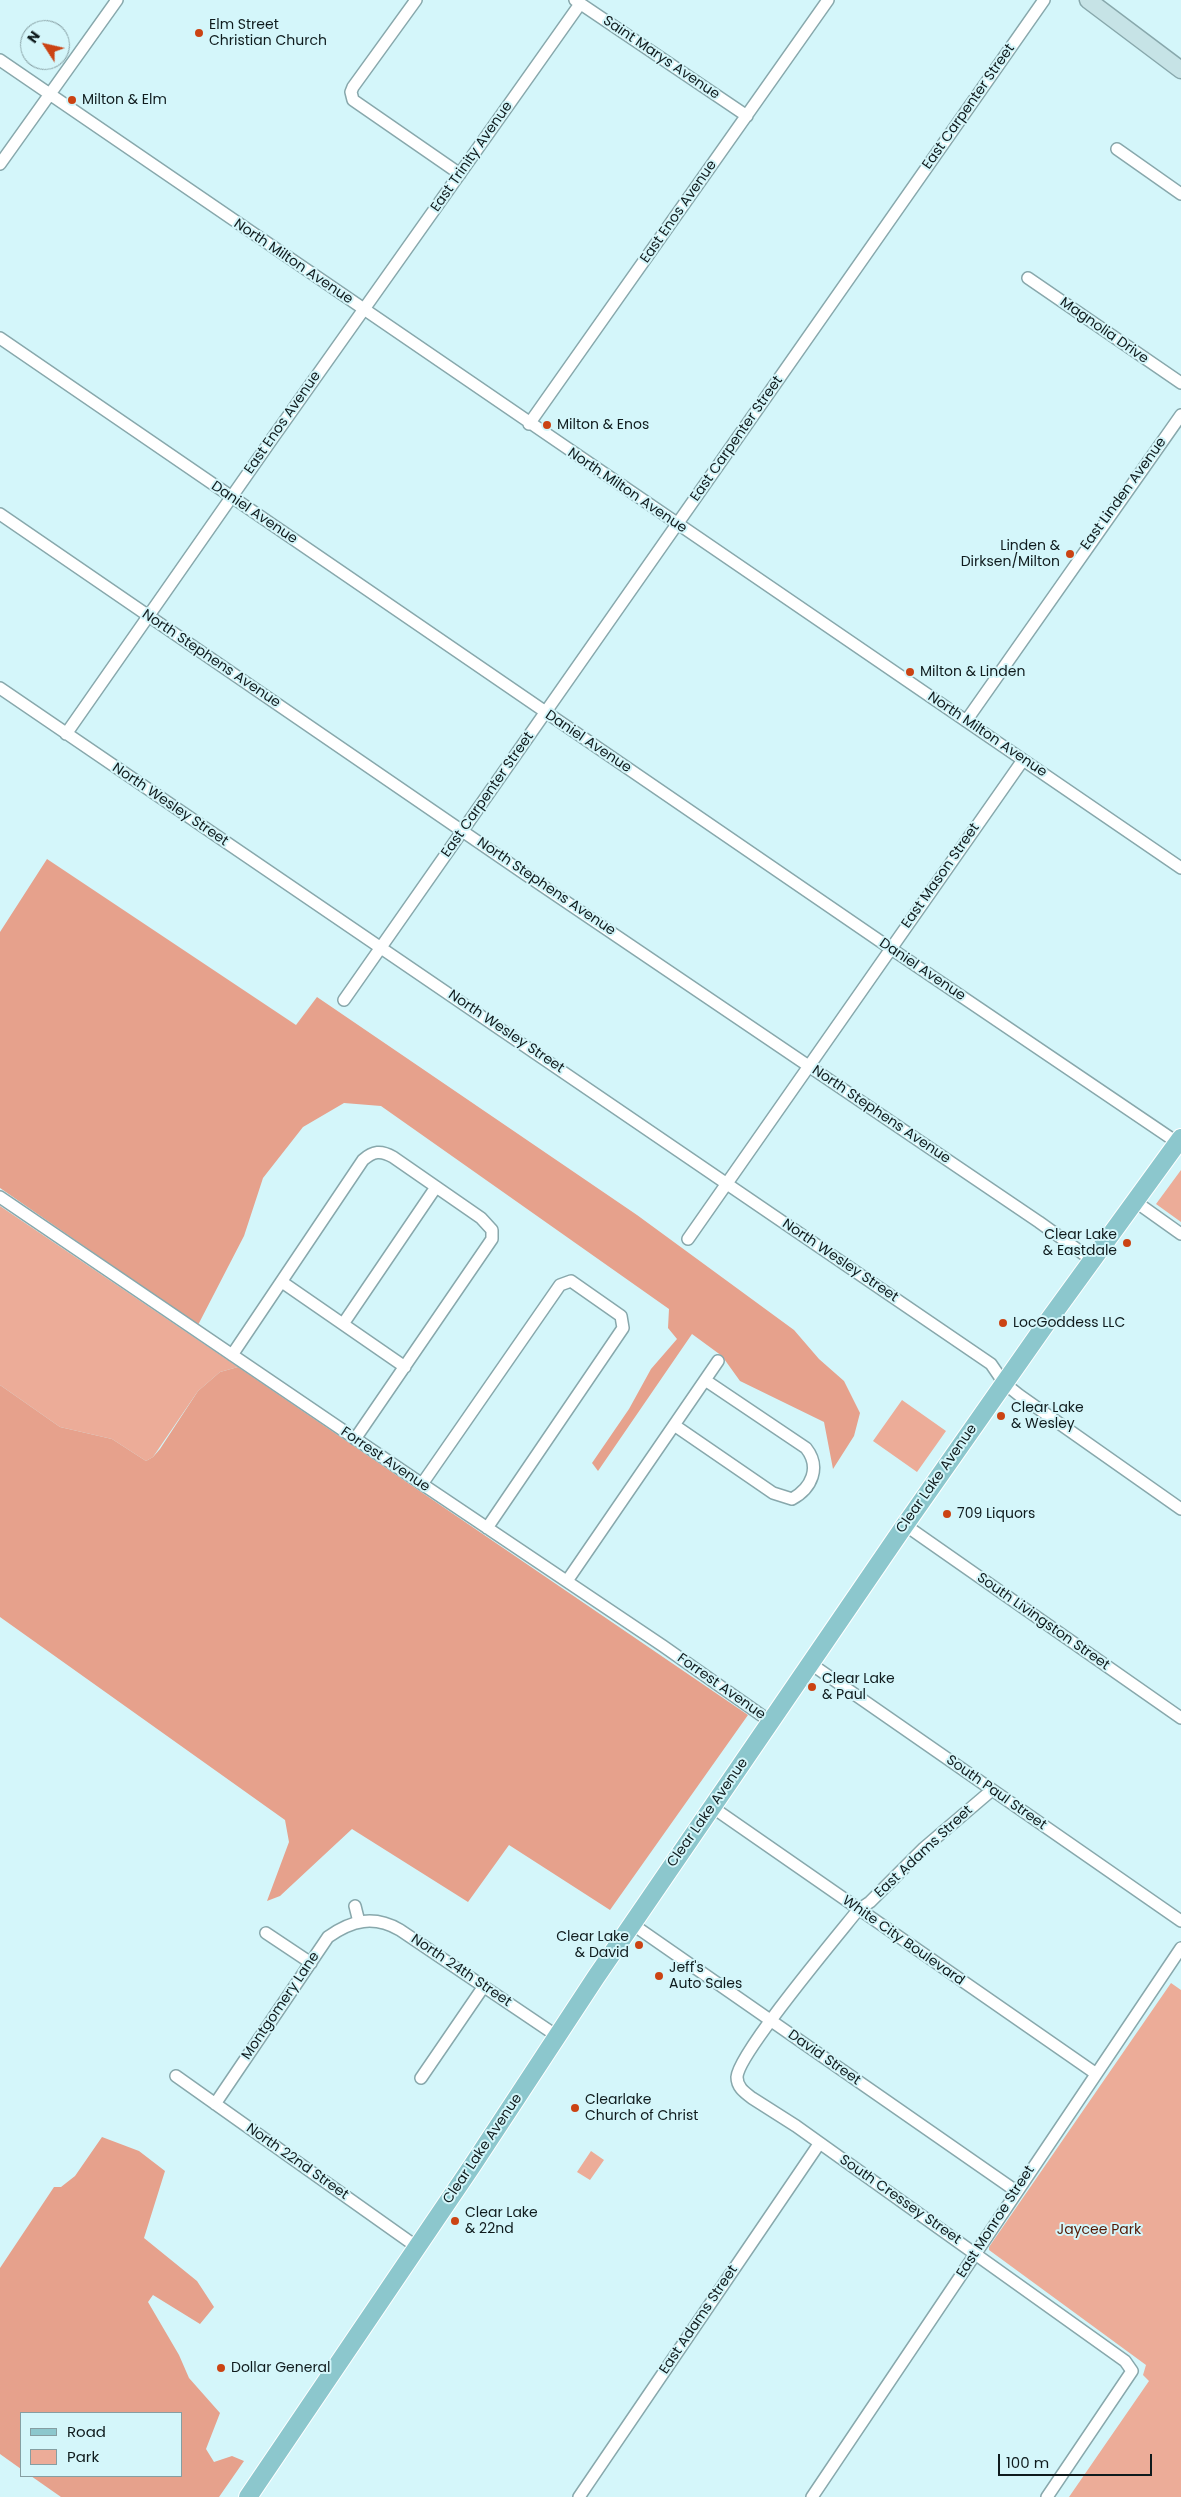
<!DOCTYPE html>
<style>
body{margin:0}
#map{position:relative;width:1181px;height:2497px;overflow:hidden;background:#d4f6fa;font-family:Poppins,sans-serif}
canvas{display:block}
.legend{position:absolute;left:20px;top:2412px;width:162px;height:65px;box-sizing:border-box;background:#d4f6fa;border:1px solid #859ea2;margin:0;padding:6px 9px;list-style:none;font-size:15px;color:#0f1b1d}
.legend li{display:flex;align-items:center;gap:10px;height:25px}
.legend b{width:25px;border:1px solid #859ea2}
.north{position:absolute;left:20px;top:20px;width:50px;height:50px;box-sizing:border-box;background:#d4f6fa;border:1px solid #859ea2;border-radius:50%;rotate:305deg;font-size:14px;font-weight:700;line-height:20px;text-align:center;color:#0f1b1d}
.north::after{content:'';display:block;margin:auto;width:18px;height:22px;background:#cb4313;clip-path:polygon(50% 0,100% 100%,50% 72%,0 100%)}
.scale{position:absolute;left:998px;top:2454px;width:154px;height:22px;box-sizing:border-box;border:2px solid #0f1b1d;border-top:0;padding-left:6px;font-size:15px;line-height:18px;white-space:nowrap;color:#0f1b1d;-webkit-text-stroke:4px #d4f6fa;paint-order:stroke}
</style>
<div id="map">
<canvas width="1181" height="2497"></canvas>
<ul class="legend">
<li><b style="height:6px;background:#8cc7cd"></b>Road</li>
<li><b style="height:14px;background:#ecac98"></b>Park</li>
</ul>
<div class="north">N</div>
<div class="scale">100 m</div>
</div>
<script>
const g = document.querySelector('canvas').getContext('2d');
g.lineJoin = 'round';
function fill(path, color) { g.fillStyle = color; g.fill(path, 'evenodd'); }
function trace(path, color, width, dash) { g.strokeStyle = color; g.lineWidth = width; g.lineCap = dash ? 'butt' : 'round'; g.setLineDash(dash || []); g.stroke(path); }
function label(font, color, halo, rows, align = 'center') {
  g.font = font + ' Poppins,sans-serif'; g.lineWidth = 4; g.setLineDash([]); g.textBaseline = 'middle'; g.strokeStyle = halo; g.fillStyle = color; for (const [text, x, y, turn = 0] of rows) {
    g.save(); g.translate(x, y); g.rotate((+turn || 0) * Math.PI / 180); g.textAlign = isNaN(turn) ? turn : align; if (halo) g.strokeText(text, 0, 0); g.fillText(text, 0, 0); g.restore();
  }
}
const green = new Path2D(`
 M1181 1170V1222L1156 1204Z
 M0 1206 238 1367 220 1372 198 1391 153 1457 146 1461 112 1439 60 1427 0 1385Z
 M902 1400 946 1431 917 1472 873 1441Z
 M1171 1983 1181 1990V2497H1069L1149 2381 1143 2375 1146 2365 989 2250V2247Z
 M591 2151 604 2160 590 2180 577 2172Z`);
const forest = new Path2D(`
 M47 859 296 1025 317 997 637 1215 794 1330 819 1359 844 1381 860 1413 854 1436 833 1469 824 1422 740 1381 722 1356 692 1334 598 1471 592 1463 629 1409 651 1369 677 1339 668 1328 669 1309 381 1106 344 1103 303 1127 263 1178 244 1236 198 1325 0 1188V932Z
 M238 1367 748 1715 610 1910 509 1845 468 1902 352 1829 280 1896 267 1901 289 1842 285 1820 0 1617V1385L60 1427 112 1439 146 1461 153 1457 160 1449 198 1391 220 1372Z
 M102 2137 139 2151 165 2171 144 2238 197 2281 214 2307 200 2324 153 2295 148 2302 179 2355 189 2378 220 2413 206 2449 214 2462 232 2456 244 2461 219 2497H61L31 2476H181V2413H21V2469L0 2454V2268L54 2187H61L75 2176Z`);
const street = new Path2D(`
 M416 0 353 87 351 92 353 100 460 174
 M575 0 747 116
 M0 60 1181 868
 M1117 149 1181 194
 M0 164 117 0
 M1028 278 1181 383
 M0 338 890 948 1178 1143
 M529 424 828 0
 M0 514 522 872 1039 1222 1092 1260
 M0 688 991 1364 1004 1383 1019 1395 1181 1509
 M966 721 1181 415
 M66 734 272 439 580 4
 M344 1000 1044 0
 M0 1197 422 1484 663 1646 771 1722
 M1136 1202 1181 1234
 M688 1239 1023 760
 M282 1282 405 1367
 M343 1324 436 1187
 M232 1355 363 1160C373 1151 381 1150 393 1157L481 1218 492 1230V1239L355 1439
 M674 1425 773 1493 792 1499C812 1488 821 1467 806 1448L705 1380
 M422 1484 560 1285 571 1281 621 1316 623 1328 487 1528
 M905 1525 1181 1718
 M567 1581 718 1361
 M811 1664 1181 1921
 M992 1790 924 1848 870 1902 858 1910C838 1935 738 2054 737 2077 737 2087 744 2092 752 2098L796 2126 1125 2361 1132 2371 1047 2497
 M712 1807 1095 2073
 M355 1906 359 1922
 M632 1924 1016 2191
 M266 1933 311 1963
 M176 2076 417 2247
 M421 2078 484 1986
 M215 2104 328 1937C352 1920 374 1915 400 1930L557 2036
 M579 2497 819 2144
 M812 2497 1181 1948`);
const secondary = new Path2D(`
 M1088 0 1181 70`);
const primary = new Path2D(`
 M248 2497 472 2166 596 1977 905 1525 1043 1328 1181 1138`);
const markers = [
 [199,33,5,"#cb4313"],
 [72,100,5,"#cb4313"],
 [547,425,5,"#cb4313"],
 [1070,554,5,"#cb4313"],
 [910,672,5,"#cb4313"],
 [1127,1243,5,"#cb4313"],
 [1003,1323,5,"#cb4313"],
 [1001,1416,5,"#cb4313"],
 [947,1514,5,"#cb4313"],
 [812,1687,5,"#cb4313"],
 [639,1945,5,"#cb4313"],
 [659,1976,5,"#cb4313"],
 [575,2108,5,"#cb4313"],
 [455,2221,5,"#cb4313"],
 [221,2368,5,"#cb4313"]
];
const poiNames = [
 ["Elm Street",209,25],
 ["Christian Church",209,41],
 ["Milton & Elm",82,100],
 ["Milton & Enos",557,425],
 ["Linden &",1060,546,"right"],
 ["Dirksen/Milton",1060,562,"right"],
 ["Milton & Linden",920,672],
 ["Clear Lake",1117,1235,"right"],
 ["& Eastdale",1117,1251,"right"],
 ["LocGoddess LLC",1013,1323],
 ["Clear Lake",1011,1408],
 ["& Wesley",1011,1424],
 ["709 Liquors",957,1514],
 ["Clear Lake",822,1679],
 ["& Paul",822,1695],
 ["Clear Lake",629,1937,"right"],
 ["& David",629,1953,"right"],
 ["Jeff's",669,1968],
 ["Auto Sales",669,1984],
 ["Clearlake",585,2100],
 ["Church of Christ",585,2116],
 ["Clear Lake",465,2213],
 ["& 22nd",465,2229],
 ["Dollar General",231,2368]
];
const streetNames = [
 ["Saint Marys Avenue",661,58,34],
 ["East Carpenter Street",969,107,-55],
 ["East Trinity Avenue",472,157,-55],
 ["East Enos Avenue",679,212,-55],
 ["North Milton Avenue",293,262,34],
 ["Magnolia Drive",1104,331,35],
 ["East Enos Avenue",283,423,-55],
 ["East Carpenter Street",737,439,-55],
 ["North Milton Avenue",627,491,34],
 ["East Linden Avenue",1124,494,-54],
 ["Daniel Avenue",254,513,34],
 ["North Stephens Avenue",211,659,34],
 ["North Milton Avenue",987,735,34],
 ["Daniel Avenue",588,742,34],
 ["East Carpenter Street",488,795,-55],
 ["North Wesley Street",170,805,34],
 ["East Mason Street",941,876,-55],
 ["North Stephens Avenue",546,887,34],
 ["Daniel Avenue",922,970,34],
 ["North Wesley Street",506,1032,34],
 ["North Stephens Avenue",881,1115,34],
 ["North Wesley Street",840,1261,34],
 ["Forrest Avenue",385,1460,34],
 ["Clear Lake Avenue",937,1479,-55],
 ["South Livingston Street",1043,1622,35],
 ["Forrest Avenue",721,1687,35],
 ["South Paul Street",996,1793,35],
 ["Clear Lake Avenue",708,1813,-55],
 ["East Adams Street",924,1852,-43],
 ["White City Boulevard",903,1941,35],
 ["North 24th Street",461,1971,34],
 ["Montgomery Lane",281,2006,-56],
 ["David Street",824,2058,35],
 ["Clear Lake Avenue",483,2149,-56],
 ["North 22nd Street",297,2162,35],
 ["South Cressey Street",900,2200,35],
 ["East Monroe Street",996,2222,-57],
 ["East Adams Street",699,2320,-56]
];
const parkNames = [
 ["Jaycee Park",1099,2230]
];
fill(green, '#ecac98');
fill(forest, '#e6a18c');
trace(street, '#88a8ac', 14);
trace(secondary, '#88a8ac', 19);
trace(primary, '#fff', 20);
trace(street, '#fff', 11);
trace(secondary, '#c6e3e6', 16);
trace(primary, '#8cc7cd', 18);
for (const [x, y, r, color] of markers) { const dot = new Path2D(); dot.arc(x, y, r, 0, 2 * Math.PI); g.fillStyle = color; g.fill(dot); trace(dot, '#d4f6fa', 2); }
label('14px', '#0f1b1d', '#d4f6fa', poiNames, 'left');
label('14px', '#0f1b1d', '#d4f6fa', streetNames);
label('14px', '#551905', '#d4f6fa', parkNames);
</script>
